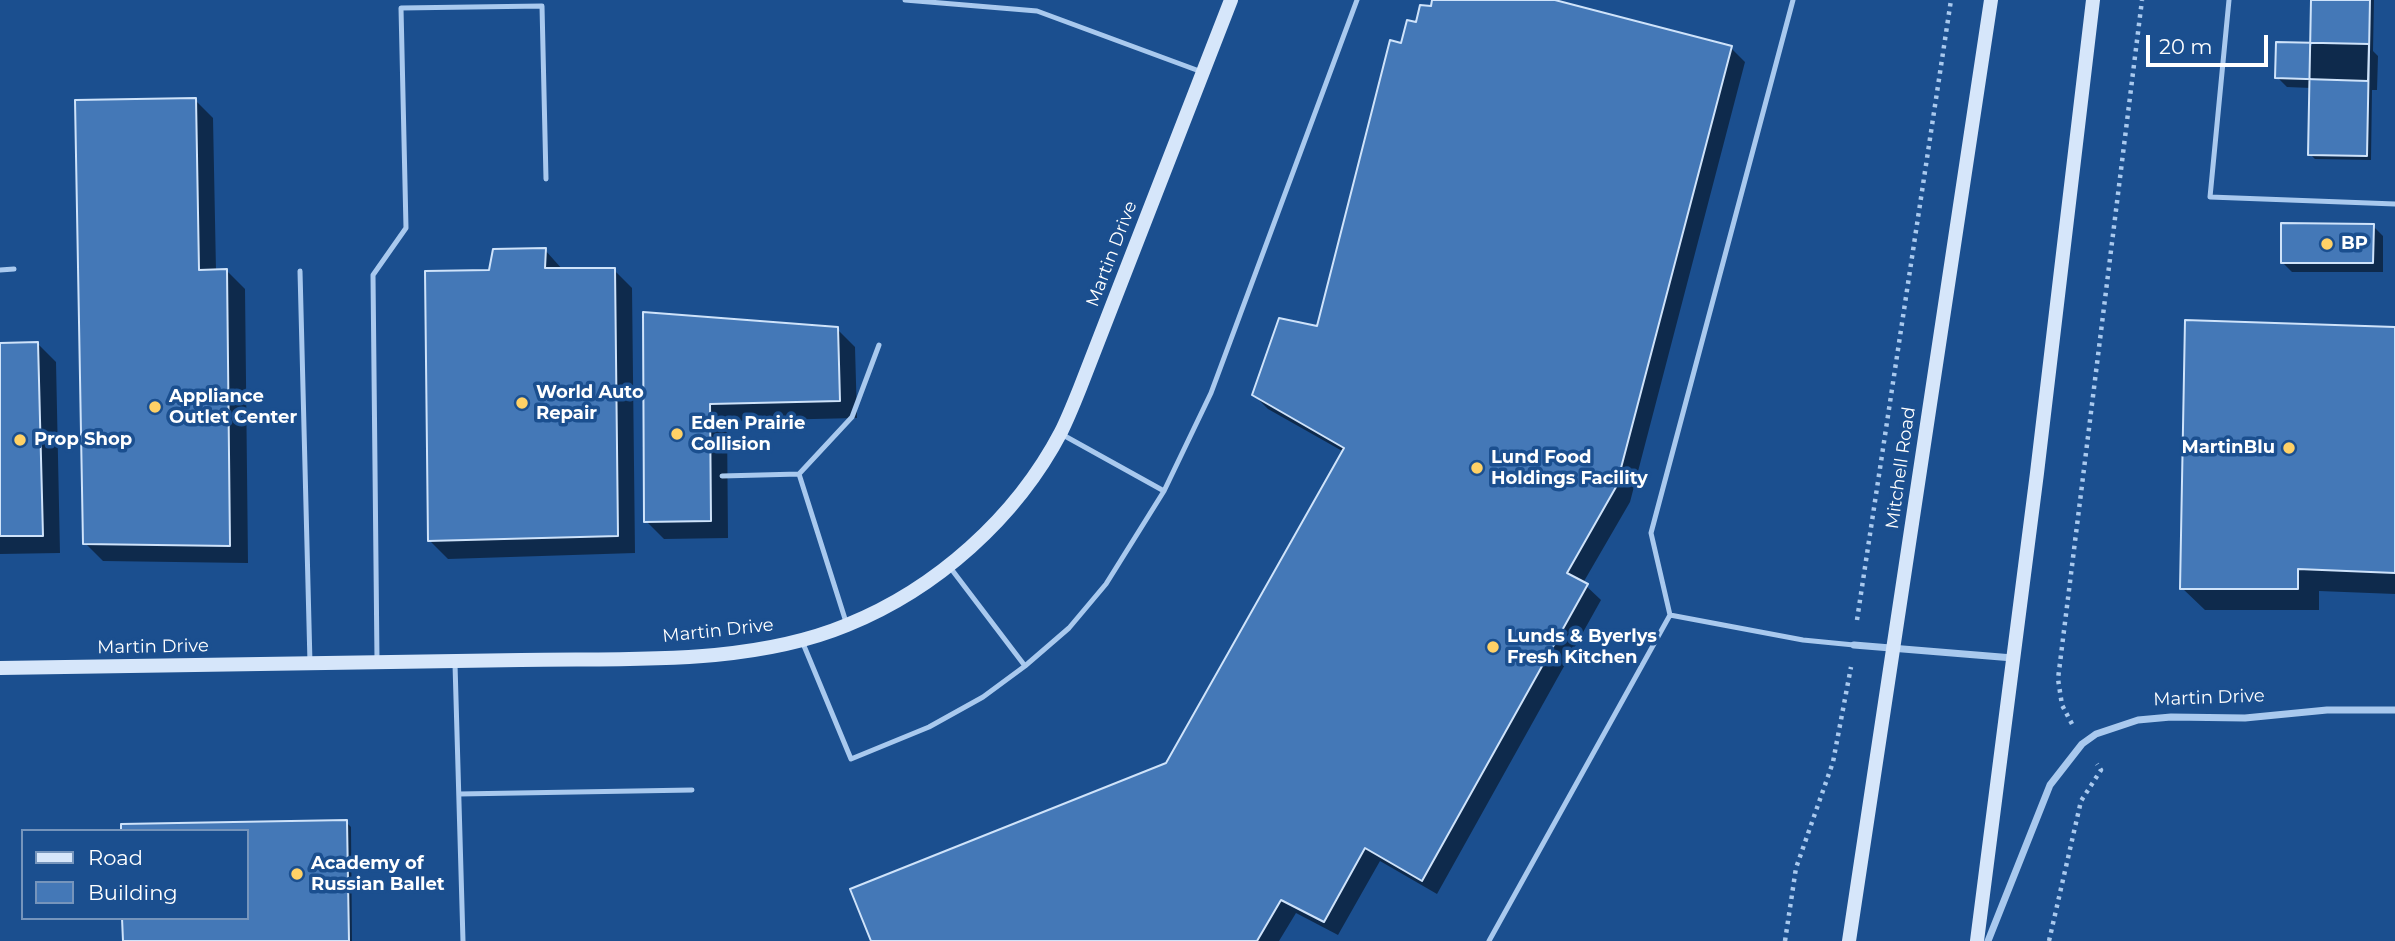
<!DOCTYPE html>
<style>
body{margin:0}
#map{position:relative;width:2395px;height:941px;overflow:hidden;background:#1b4f8f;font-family:Montserrat,sans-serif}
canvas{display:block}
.legend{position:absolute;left:21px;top:829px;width:228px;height:91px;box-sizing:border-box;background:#1b4f8f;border:2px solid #7695bc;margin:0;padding:9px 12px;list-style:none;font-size:21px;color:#fff}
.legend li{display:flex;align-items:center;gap:14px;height:35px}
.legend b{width:35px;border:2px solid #7695bc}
.scale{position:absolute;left:2146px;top:35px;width:122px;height:32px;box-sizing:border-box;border:4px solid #fff;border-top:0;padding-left:9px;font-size:21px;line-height:24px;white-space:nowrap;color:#fff;-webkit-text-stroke:5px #1b4f8f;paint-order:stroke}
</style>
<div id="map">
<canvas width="2395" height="941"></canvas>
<ul class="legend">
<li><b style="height:9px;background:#d6e6fa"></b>Road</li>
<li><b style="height:19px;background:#4478b7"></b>Building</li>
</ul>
<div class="scale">20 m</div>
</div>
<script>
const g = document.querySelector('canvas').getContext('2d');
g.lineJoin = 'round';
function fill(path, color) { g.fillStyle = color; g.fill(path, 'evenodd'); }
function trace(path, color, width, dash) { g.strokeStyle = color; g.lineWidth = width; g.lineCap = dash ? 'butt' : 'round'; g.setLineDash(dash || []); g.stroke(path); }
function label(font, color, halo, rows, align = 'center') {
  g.font = font + ' Montserrat,sans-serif'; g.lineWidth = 7; g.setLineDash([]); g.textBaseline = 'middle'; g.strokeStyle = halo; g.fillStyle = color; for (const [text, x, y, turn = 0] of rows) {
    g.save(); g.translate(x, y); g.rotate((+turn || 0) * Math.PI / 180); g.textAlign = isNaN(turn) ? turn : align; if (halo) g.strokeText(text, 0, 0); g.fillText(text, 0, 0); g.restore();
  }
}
const shadow = new Path2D(`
 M1434 0H1549L1731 48 1745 62 1630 502 1583 583 1601 600 1437 894 1380 861 1338 935 1296 913 1279 941H873L1167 764 1344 452 1268 409 1254 395 1318 328 1403 45 1432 8Z
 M2312 0H2374L2373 51 2378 56 2377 90H2372L2371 160 2315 159 2310 154 2311 88 2287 87 2277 77 2312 45Z
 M195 100 213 118 216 271H227L245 289 248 563 103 561 85 543Z
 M2373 226 2383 236V272H2292L2282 262Z
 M545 250 563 270H614L632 288 635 553 448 559 430 541 491 272Z
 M645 314 837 329 855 347 857 418 727 421 728 538 664 539 646 521Z
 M2395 329V594L2319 591V610H2205L2182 588Z
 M38 344 56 362 60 553 0 554V345Z
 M346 822 351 827 352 941H125L247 918V831Z`);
const building = new Path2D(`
 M1432 0H1555L1732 46 1616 487 1567 573 1588 584 1422 881 1365 848 1324 922 1281 900 1257 941H871L850 889 1166 763 1344 448 1252 395 1279 318 1317 326 1390 40 1401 43 1407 20 1416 22 1420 5 1431 6Z
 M2311 0H2370L2367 156 2308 155Z
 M2276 42 2369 44 2368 81 2275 78Z
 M196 98 199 270 227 269 230 546 83 544 75 100Z
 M2281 223 2374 224 2373 263H2281Z
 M546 248 545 268H615L618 536 428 541 425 271 489 270 493 249Z
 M643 312 838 327 840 401 710 404 711 521 644 522Z
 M2185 320 2395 327V573L2298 569V589H2180Z
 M38 342 43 536H0V343Z
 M347 820 349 941H123L122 918H247V831H121V824Z`);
const path = new Path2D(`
 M1857 620 1951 0
 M2072 724 2062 705 2058 679 2142 0
 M1785 941 1796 868 1833 762 1851 667
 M2049 941 2081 801 2101 770 2097 764`);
const lane = new Path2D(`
 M905 0 1037 11 1202 72
 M2229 0 2210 197 2395 204
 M0 270 14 269
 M300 271 310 663
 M1063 435 1164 491
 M722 476 799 474
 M949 566 1025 666
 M1670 615 1803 640 1854 645
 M846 622 799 474 852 417 879 345
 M802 641 851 759 929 727 983 697 1025 666 1069 628 1106 584 1164 491 1211 393 1357 0
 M377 660 373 275 406 228 401 8 542 6 546 179
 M455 664 463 941
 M459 794 692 790
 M1489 941 1670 615 1651 533 1793 0`);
const street = new Path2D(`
 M1854 645 2013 658
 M1988 941 2050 785 2082 744 2096 734 2138 720 2171 717 2245 718 2327 710H2395`);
const secondary = new Path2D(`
 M0 668C174 666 348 664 521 660 627 658 748 666 847 625 936 589 1016 518 1061 432 1068 418 1074 403 1080 388L1231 0
 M1849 941 1991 0
 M1977 941 2037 473 2093 0`);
const markers = [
 [2327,244,7,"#ffd166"],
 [522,403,7,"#ffd166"],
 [155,407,7,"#ffd166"],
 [677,434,7,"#ffd166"],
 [20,440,7,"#ffd166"],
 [2289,448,7,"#ffd166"],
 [1477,468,7,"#ffd166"],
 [1493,647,7,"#ffd166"],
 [297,874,7,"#ffd166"]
];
const poiNames = [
 ["BP",2341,244],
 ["World Auto",536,393],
 ["Repair",536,414],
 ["Appliance",169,397],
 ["Outlet Center",169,418],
 ["Eden Prairie",691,424],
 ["Collision",691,445],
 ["Prop Shop",34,440],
 ["MartinBlu",2275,448,"right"],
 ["Lund Food",1491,458],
 ["Holdings Facility",1491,479],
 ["Lunds & Byerlys",1507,637],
 ["Fresh Kitchen",1507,658],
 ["Academy of",311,864],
 ["Russian Ballet",311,885]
];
const streetNames = [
 ["Martin Drive",1112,254,-69],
 ["Mitchell Road",1901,468,-82],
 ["Martin Drive",718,631,-6],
 ["Martin Drive",153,647,-1],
 ["Martin Drive",2209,698,-2]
];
fill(shadow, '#0007');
fill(building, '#4478b7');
trace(building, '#cfe3fa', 2);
trace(path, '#a9c9ee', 4.5, [3.5, 5]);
trace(lane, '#a9c9ee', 5);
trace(street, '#a9c9ee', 7);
trace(secondary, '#d6e6fa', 14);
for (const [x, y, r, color] of markers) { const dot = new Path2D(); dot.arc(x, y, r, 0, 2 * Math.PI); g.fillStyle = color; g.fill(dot); trace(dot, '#1b4f8f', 2.5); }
label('bold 18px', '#fff', '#1b4f8f', poiNames, 'left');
label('18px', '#fff', '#1b4f8f', streetNames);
</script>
